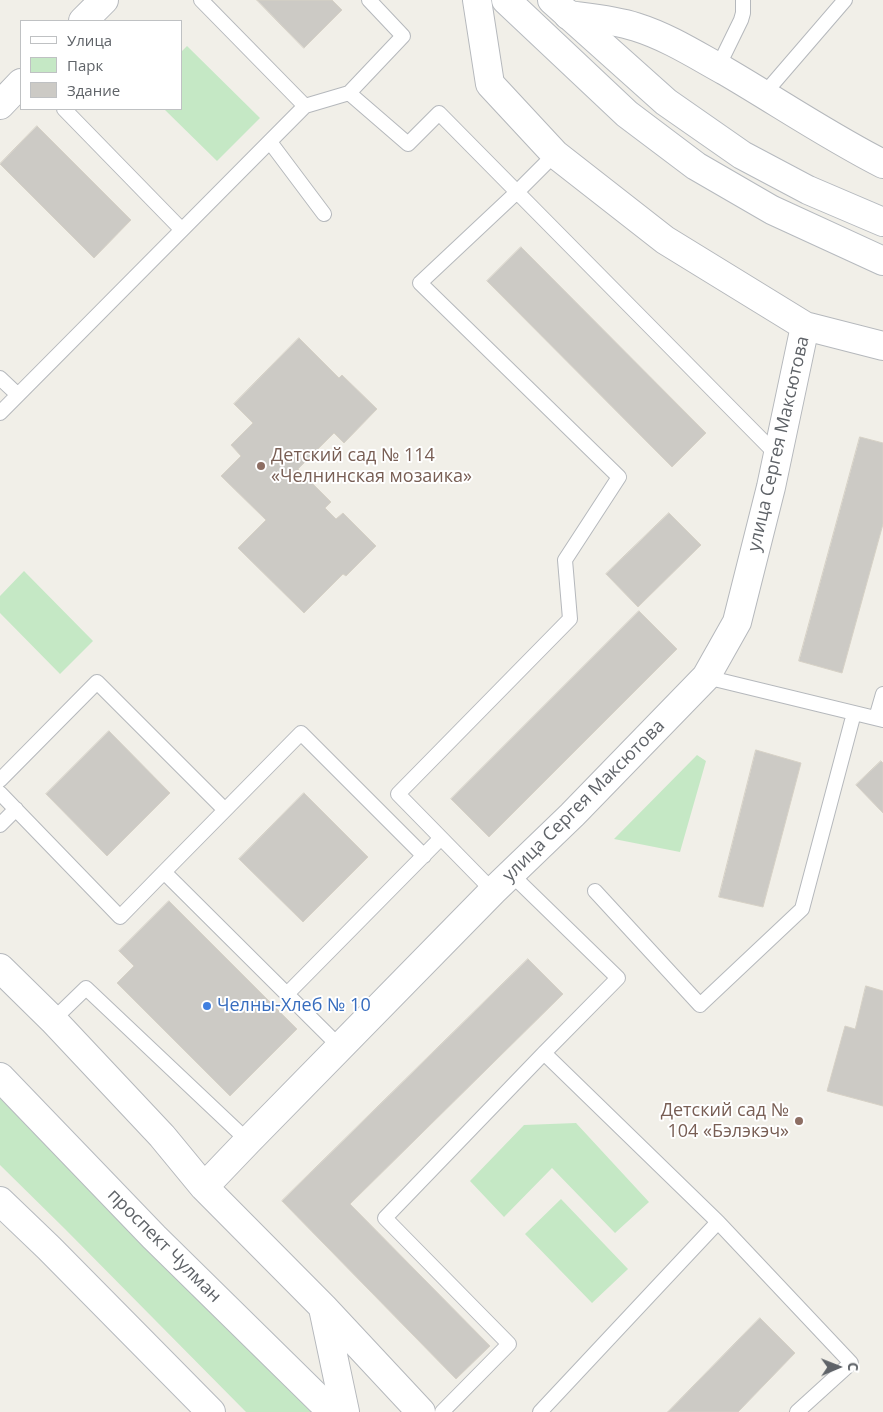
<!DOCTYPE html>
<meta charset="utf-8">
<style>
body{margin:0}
#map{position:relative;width:883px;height:1412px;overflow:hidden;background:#f1efe8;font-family:"Open Sans",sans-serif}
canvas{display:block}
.legend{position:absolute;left:20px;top:20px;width:162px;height:90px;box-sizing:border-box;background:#fff;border:1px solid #bfc1c3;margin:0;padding:6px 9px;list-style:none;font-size:15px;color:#5f6368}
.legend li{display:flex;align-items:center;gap:10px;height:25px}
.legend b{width:25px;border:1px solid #bfc1c3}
.north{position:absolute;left:813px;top:1342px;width:50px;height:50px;-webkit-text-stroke:4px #fff;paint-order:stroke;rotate:89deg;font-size:14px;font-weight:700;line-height:20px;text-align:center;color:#5f6368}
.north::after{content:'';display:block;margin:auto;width:18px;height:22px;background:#5f6368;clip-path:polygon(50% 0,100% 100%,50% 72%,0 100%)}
</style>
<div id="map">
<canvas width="883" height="1412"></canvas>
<ul class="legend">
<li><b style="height:6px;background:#fff"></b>Улица</li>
<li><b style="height:14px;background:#c5e8c5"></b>Парк</li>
<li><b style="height:14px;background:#cccac5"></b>Здание</li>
</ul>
<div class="north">С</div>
</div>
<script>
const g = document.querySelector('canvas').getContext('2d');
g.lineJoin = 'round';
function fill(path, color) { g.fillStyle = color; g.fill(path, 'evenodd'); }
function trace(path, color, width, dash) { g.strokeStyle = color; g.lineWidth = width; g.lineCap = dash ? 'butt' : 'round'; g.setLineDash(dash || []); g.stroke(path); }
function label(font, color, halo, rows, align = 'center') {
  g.font = font + ' "Open Sans",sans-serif'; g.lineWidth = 4; g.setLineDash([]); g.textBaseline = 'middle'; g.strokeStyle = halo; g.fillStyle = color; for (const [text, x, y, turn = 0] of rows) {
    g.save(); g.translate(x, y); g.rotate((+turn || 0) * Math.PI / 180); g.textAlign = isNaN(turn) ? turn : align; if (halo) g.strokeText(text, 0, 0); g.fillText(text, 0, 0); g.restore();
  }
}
const green = new Path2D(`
 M187 46 260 118 217 161 164 109H181V52Z
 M24 571 93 641 60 674 0 613V596Z
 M697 755 706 761 680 852 614 839Z
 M0 1097 311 1412H246L65 1229 0 1165Z
 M576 1123 649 1202 615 1233 552 1168 504 1217 470 1181 524 1125Z
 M561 1199 628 1269 592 1303 525 1234Z`);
const building = new Path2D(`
 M257 0H332L342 10 304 48Z
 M37 126 131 220 94 258 0 164Z
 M521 247 706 433 672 467 487 281Z
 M299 338 339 378 342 375 377 409 344 443 334 433 298 469 331 502 325 508 336 519 343 513 376 546 346 576 343 574 304 613 238 548 266 520 221 476 241 456 231 445 253 423 234 404Z
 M860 437 883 443V524L842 673 799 661Z
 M669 513 701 545 638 607 606 574Z
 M639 611 677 649 489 837 451 799Z
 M109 731 170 793 107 856 46 794Z
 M756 750 801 763 763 907 719 897Z
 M881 761 883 763V813L856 785Z
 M304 793 368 857 303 922 239 859Z
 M169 901 297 1029 230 1096 117 983 134 966 119 951Z
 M528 959 563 994 350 1204 490 1346 456 1379 282 1201Z
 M866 986 883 991V1106L827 1091 845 1026 855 1029Z
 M760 1318 795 1353 738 1412H668Z`);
const lane = new Path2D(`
 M201 0 305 106
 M718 67 741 20 743 13V0
 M349 93 408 144 439 113 517 192 555 154
 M764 94 845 0
 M64 109 182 230
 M270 142 324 214
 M0 378 18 395
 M0 413 305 106 349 93 403 36 369 0
 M706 677 883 720
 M876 718 883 694
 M0 780 97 682 225 810
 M0 793 120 917 164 872 340 1047
 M0 825 16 809
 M164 872 301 733 424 856
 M493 891 398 794 570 619 565 560 619 477 420 283 517 192 778 456
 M595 891 700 1005 802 909 854 713
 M287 994 441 838
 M53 1020 86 988 248 1141
 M544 1053 718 1222 851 1363 797 1412
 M442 1412 509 1344 385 1218 544 1053 618 978 510 873
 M540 1412 718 1222`);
const street = new Path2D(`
 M477 0 490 84 555 154 665 240 805 326 883 346
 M568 15C591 18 614 20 636 27 668 37 696 55 725 71 778 102 828 136 883 164
 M83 21 104 0
 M0 105 21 83
 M0 968 53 1020 162 1136 204 1187 323 1307 421 1412
 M204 1187 248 1141 493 891 572 815 706 677 737 622 771 487 805 326
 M323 1308 345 1412`);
const secondary = new Path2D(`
 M506 0 627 114 696 166 772 210 883 261
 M552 0 666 102 742 155 808 190 883 222
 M0 1077 154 1237 332 1412
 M0 1201 49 1248 211 1412`);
const markers = [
 [261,466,5,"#8d6e63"],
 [207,1006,5,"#3f7fe0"],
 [799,1121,5,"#8d6e63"]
];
const streetNames = [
 ["улица Сергея Максютова",779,444,-77],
 ["улица Сергея Максютова",584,801,-45],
 ["проспект Чулман",164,1246,45]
];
const educationNames = [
 ["Детский сад № 114",271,456],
 ["«Челнинская мозаика»",271,477],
 ["Детский сад №",789,1111,"right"],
 ["104 «Бэлэкэч»",789,1132,"right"]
];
const shopNames = [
 ["Челны-Хлеб № 10",217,1006]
];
fill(green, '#c5e8c5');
fill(building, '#cccac5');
trace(building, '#d6d1c6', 1);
trace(lane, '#b5b8bc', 16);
trace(street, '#b5b8bc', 30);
trace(secondary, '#b6babf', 30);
trace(lane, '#fff', 14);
trace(street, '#fff', 28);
trace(secondary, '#fff', 28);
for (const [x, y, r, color] of markers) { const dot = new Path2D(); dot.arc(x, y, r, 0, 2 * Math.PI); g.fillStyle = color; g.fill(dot); trace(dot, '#fff', 2); }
label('18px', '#5f6368', '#fff', streetNames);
label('18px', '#785e54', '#fff', educationNames, 'left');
label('18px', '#366cbe', '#fff', shopNames, 'left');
</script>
